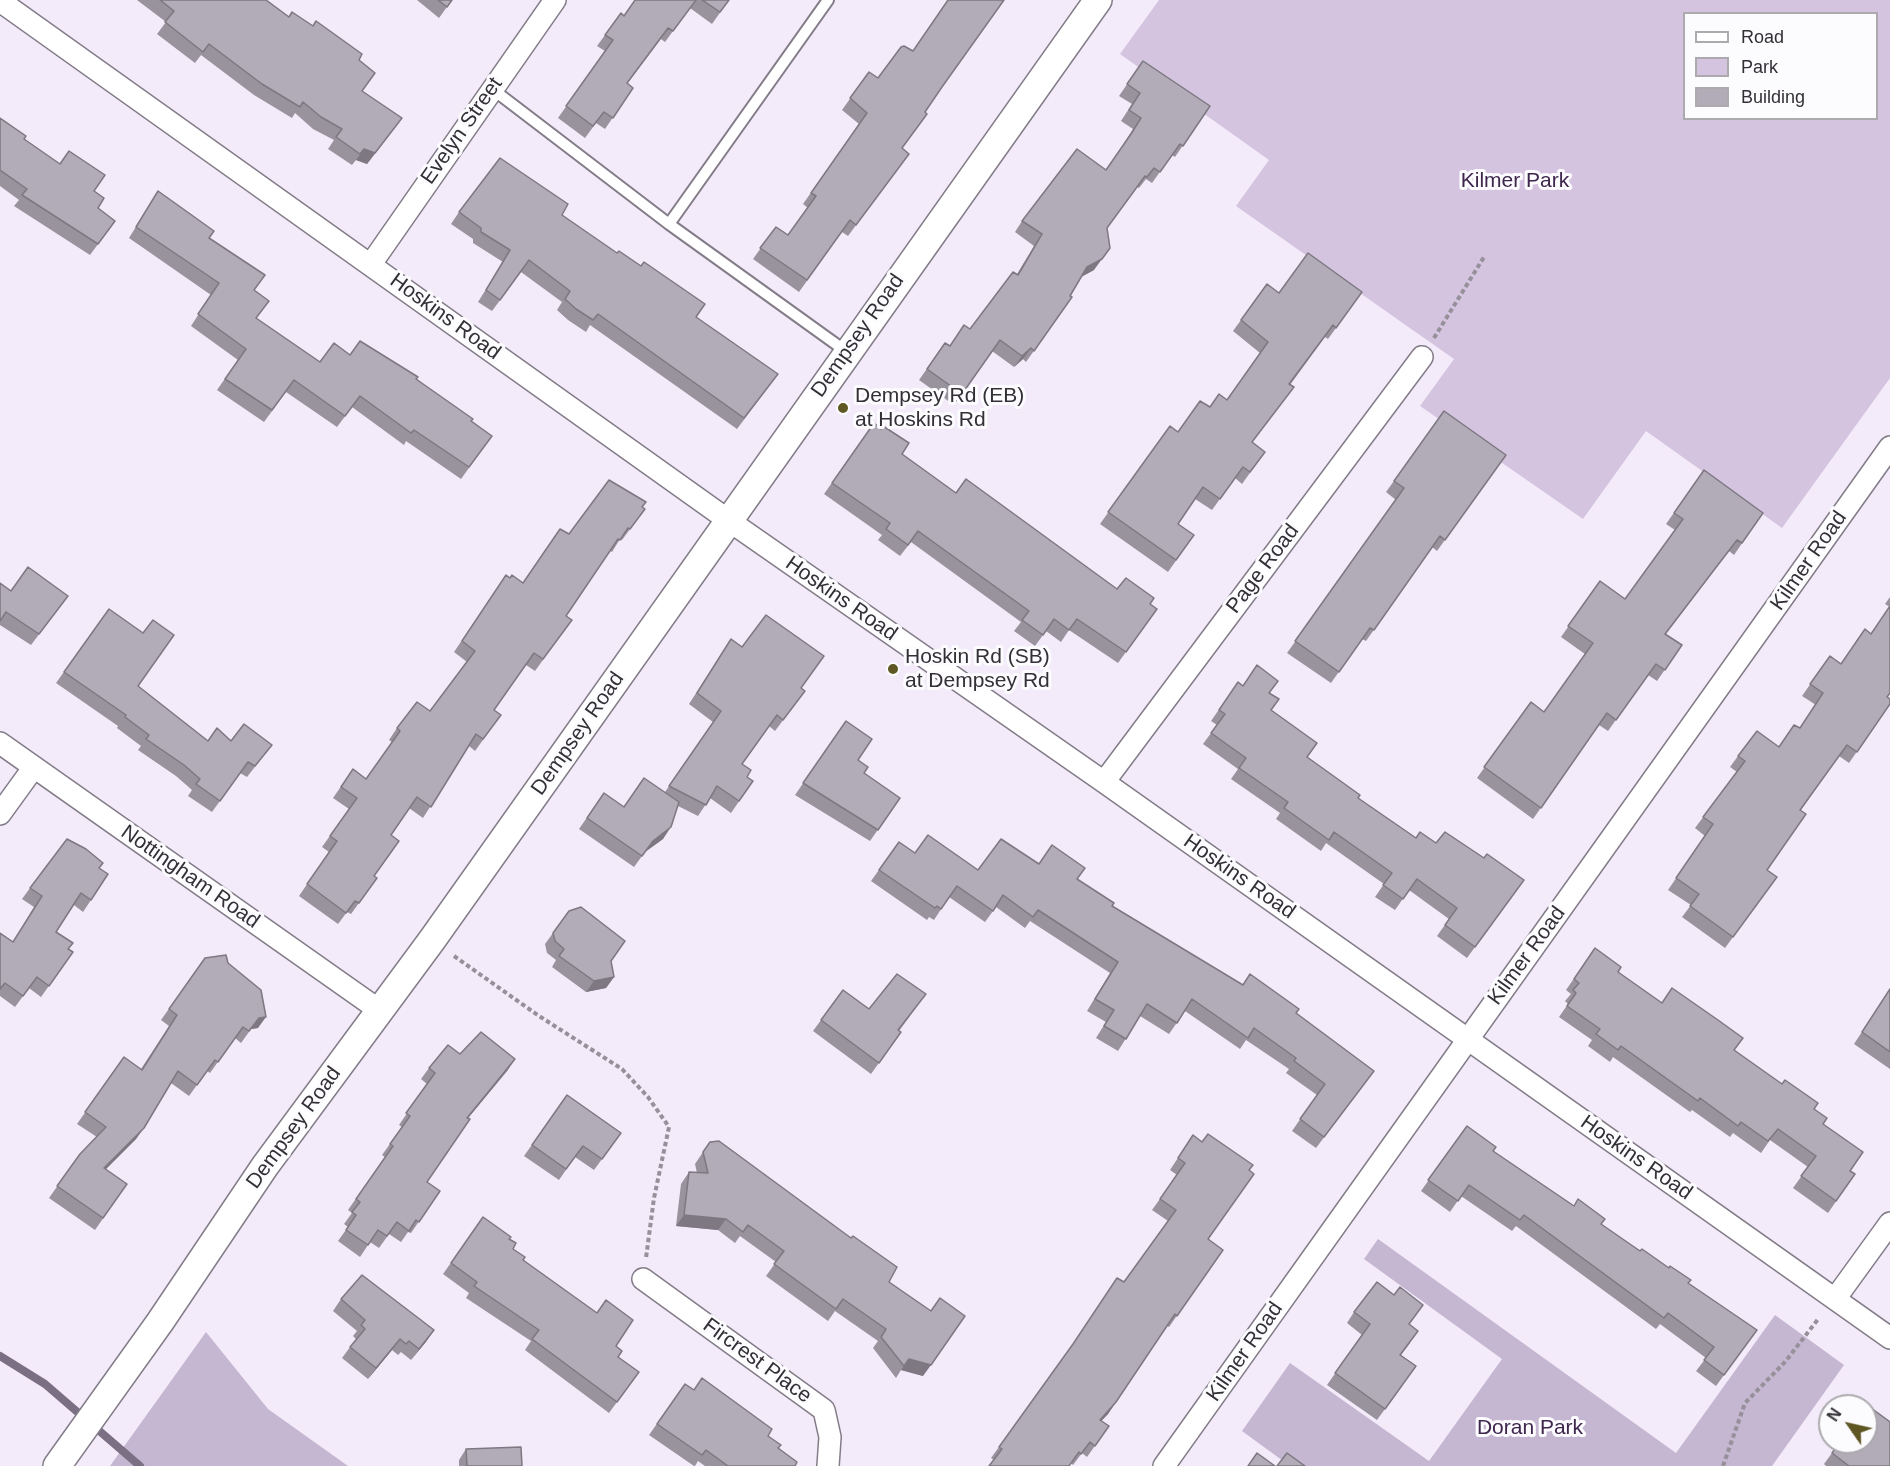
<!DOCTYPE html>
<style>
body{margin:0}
#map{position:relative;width:1890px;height:1466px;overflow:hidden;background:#f3ebf9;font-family:Arial,sans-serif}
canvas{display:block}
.legend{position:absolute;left:1683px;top:12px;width:195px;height:108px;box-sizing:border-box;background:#fcfbfe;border:2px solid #acaaae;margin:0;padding:8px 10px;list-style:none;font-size:18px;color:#333035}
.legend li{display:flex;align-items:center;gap:12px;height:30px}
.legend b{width:30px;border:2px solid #acaaae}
.north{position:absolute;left:1818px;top:1394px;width:60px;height:60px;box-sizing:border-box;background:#fcfbfe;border:2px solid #acaaae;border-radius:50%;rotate:304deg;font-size:16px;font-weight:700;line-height:24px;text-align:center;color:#333035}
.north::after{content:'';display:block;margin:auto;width:21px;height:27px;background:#5f5723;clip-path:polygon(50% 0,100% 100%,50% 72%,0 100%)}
</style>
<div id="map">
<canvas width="1890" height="1466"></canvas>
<ul class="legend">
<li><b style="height:8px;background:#fff"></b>Road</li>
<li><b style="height:16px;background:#d4c4e0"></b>Park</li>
<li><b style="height:16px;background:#b2abb8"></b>Building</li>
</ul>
<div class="north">N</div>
</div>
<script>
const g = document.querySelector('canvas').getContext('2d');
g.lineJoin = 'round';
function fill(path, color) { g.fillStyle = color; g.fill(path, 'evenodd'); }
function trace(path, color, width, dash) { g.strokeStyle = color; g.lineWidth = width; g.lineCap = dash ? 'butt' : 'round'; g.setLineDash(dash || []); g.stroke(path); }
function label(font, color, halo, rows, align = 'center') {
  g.font = font + ' Arial,sans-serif'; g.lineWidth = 6; g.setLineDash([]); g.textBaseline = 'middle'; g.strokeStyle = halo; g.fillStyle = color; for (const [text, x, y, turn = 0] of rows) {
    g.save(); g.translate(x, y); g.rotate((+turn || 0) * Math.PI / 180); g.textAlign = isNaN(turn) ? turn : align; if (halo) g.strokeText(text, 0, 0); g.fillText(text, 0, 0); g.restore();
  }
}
const green = new Path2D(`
 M1159 0H1890V378L1782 528 1646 431 1583 519 1420 406 1454 359 1236 206 1269 160 1120 54ZM1684 14H1876V118H1684Z`);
const forest = new Path2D(`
 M1378 1239 1676 1453 1775 1315 1844 1365 1772 1466H1290L1242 1431 1290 1363 1429 1461 1502 1359 1364 1259Z
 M206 1332 268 1409 348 1466H110Z`);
const stream = new Path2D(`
 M0 1356 45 1384 140 1466`);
const path = new Path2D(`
 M1434 338 1484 257
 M454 956 539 1016 622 1069 648 1097 669 1127 654 1198 646 1258
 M1723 1466 1745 1403 1785 1362 1819 1318`);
const service = new Path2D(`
 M828 0 669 224 847 352
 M491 88 669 224`);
const minor = new Path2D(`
 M0 1 728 520 1104 782 1890 1338
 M371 264 555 0
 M0 743 379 1010
 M1104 782 1422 357
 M0 814 34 767
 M643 1279 824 1410 830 1437 828 1466
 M1835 1299 1890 1223
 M1164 1466 1890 447`);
const tertiary = new Path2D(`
 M57 1466 160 1322 265 1166 432 940 1098 0`);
const wall = new Path2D(`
 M137 0H266L289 17 359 60 362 91 402 118 367 164 356 160 352 165 328 149 334 140 313 129 295 113 292 118 254 95 201 55 195 63 157 34 166 22Z
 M417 0H452L439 18Z
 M635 0H729L712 24 690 8 665 42 661 39 627 84 633 88 605 129 596 123 585 138 558 118 605 51 597 46 621 13 624 16Z
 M913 51 940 89 902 149 909 154 848 236 842 232 799 292 753 259 776 227 788 235 808 208 803 204 859 124 842 110 869 72 878 78Z
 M1143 61 1210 106 1175 157 1172 155 1152 183 1146 179 1139 188 1137 187 1107 228 1094 270 1081 277 1070 296 1072 297 1026 362 1023 359 1014 367 992 351 954 405 919 380 945 343 950 346 970 329 1017 274 1034 246 1015 232 1022 221 1106 170 1124 143 1133 129 1121 121 1132 104 1119 96Z
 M0 118 24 139 94 191 98 208 115 221 90 255 14 206 19 200 0 186Z
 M158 191 209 238 254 290 257 319 320 362 350 355 416 379 492 436 461 479 406 441 404 445 352 407 337 427 286 392 264 422 217 390 238 360 191 326 211 295 129 238Z
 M459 212 562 215 696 317 770 385 737 429 590 325 586 332 568 320 557 310 562 302 521 272 492 311 478 302 503 262 473 243V239L451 224Z
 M1267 284 1279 293 1362 292 1328 339 1325 337 1290 385 1294 387 1252 442 1265 452 1242 484 1235 478 1212 510 1195 499 1178 524 1194 535 1168 572 1100 524 1170 426 1178 432 1210 407 1227 400 1260 353 1233 331Z
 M1444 411 1506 455 1437 551 1432 547 1366 641 1362 639 1331 683 1287 653 1396 500 1386 492Z
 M874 423 902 454 956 493 1117 589 1150 604 1157 609 1118 663 1069 630 1061 642 1046 631 1035 646 1014 631 1021 622 911 542 900 556 878 540 882 535 824 494Z
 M1704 470 1763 513 1734 555 1729 551 1666 634 1682 645 1657 681 1648 675 1608 731 1599 725 1533 819 1477 778 1531 702 1544 712 1585 654 1561 637 1600 581 1625 599 1675 530 1666 524Z
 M642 507 645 509 622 540 620 539 612 552 610 551 566 616 572 620 535 671 526 665 494 710 501 715 475 751 469 746 423 818 409 808 391 835 374 876 377 878 351 914 347 912 338 924 299 896 329 852 322 847 349 809 333 798 353 769 366 779 392 742 389 740 397 728 430 711 467 662 454 652 506 575 510 578 523 583 569 534Z
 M0 583 11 591 68 596 31 645 0 625Z
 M1890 597V693L1887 697 1890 704 1849 763 1839 756 1801 810 1767 870 1777 877 1725 948 1682 917 1691 905 1668 890 1705 836 1695 828 1737 772 1730 767 1738 756 1779 747 1800 728 1816 705 1802 696 1830 656 1841 664 1871 634 1890 607 1885 604Z
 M109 609 138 686 208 741H231L272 745 247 777 240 773 212 812 188 796 192 790 176 776 138 750 141 746 117 728 118 726 56 683Z
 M731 639 805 691 775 731 769 726 742 764 747 777 753 781 731 813 710 798 698 816 678 806 663 839 645 852 634 867 579 829 604 793 624 807 665 792 713 722 689 704Z
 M1238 682 1243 686 1269 693 1271 710 1307 757 1358 798 1416 838 1436 843 1484 858 1524 880 1467 958 1437 936 1449 919 1409 890 1395 910 1375 897 1384 884 1326 843 1321 851 1276 819 1280 813 1231 779 1238 769 1203 744 1217 725 1211 721Z
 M846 721 858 760 864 773 900 798 870 841 795 795Z
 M899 842 915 853 978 870 1039 864 1078 879 1112 906 1243 985 1296 1013 1366 1082 1316 1148 1292 1131 1317 1095 1286 1073 1289 1069 1246 1040 1240 1049 1185 1011 1169 1034 1140 1016 1118 1051 1096 1038 1106 1022 1087 1011 1110 973 1030 921 1025 928 996 907 985 922 949 897 934 920 929 917 927 920 871 881Z
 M99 868 91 900 83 912 74 905 56 932 69 950 73 952 41 997 29 988 15 1007 0 996V933L13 942 34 907 22 899 30 888Z
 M569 911 611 961 614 977 606 988 586 992 552 967 556 960 547 953 545 944Z
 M1595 948 1618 972 1662 1003 1734 1050 1814 1109 1850 1171 1855 1174 1828 1213 1793 1188 1808 1167 1770 1140 1761 1153 1733 1133 1730 1137 1692 1110 1690 1112 1613 1057 1610 1062 1588 1046 1592 1040 1559 1017 1568 1004 1565 1001 1571 994 1566 990Z
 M205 958 228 963 258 1028 251 1029 241 1043 235 1038 210 1073 207 1071 189 1096 171 1083 136 1139 106 1169 127 1184 95 1230 49 1198 80 1154 97 1137 77 1124 124 1057 141 1069 169 1026 161 1020Z
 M1890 989V1069L1854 1044Z
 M843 990 869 1009 918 1005 899 1031 901 1032 871 1074 813 1031Z
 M460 1054 515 1059 507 1071 468 1118 427 1182 440 1191 411 1233 408 1232 401 1242 389 1234 379 1248 370 1242 360 1257 338 1241 348 1227 344 1224 352 1213 348 1210 385 1157 382 1155 402 1127 399 1125 427 1084 421 1079 429 1068Z
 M567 1095 621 1133 594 1170 575 1157 559 1180 524 1156Z
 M1467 1126 1493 1151 1757 1330 1716 1386 1696 1371 1706 1358 1660 1324 1656 1329 1516 1226 1512 1231 1461 1196 1450 1212 1421 1191Z
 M1193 1135 1208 1239 1223 1250 1169 1327 1167 1326 1116 1402 1108 1414 1101 1421 1109 1426 1087 1457 1082 1453 1073 1465 1071 1463 994 1460 991 1458 1069 1350 1124 1282 1168 1221 1152 1210 1177 1175 1170 1170Z
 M703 1152 889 1282 923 1376 901 1370 896 1378 873 1348 878 1341 835 1311 828 1321 766 1276 776 1262 740 1236 735 1243 718 1230 676 1226 681 1184 689 1172 697 1173 695 1164Z
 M483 1217 509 1239 513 1249 523 1260 616 1346 618 1357 639 1372 609 1413 525 1350 531 1341 466 1298 469 1293 443 1274Z
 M341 1299 434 1330 411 1360 401 1352 398 1355 392 1350 368 1379 342 1358 356 1339 353 1336 357 1331 333 1311Z
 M1354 1312 1409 1324 1410 1343 1401 1355 1416 1366 1377 1420 1327 1385 1362 1335 1347 1323Z
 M685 1384 768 1436 795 1466H705L698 1461 695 1466H694L649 1435Z
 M1840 1442 1890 1466H1826L1824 1464Z
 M466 1449 522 1466H459V1460Z`);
const shadedWall = new Path2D(`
 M402 118 367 164 356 160 364 149Z
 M1110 248 1094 270 1079 278 1087 267Z
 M1031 348 1023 359 1014 367 1022 356Z
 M671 827 663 839 645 852 653 841Z
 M614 977 606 988 586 992 594 981Z
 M266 1017 258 1028 251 1029 241 1043 259 1018Z
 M515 1059 507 1071 459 1129 467 1118Z
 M144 1128 136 1139 96 1179 104 1168Z
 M684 1215 726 1219 718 1230 676 1226Z
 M434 1330 426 1342 411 1360 419 1349Z
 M400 1339 392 1350 368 1379 376 1368Z
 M909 1359 931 1365 923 1376 901 1370Z
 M1116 1402 1108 1414 1092 1431 1100 1420Z`);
const building = new Path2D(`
 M160 0H266L289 17 292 12 313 26 316 21 362 54 359 60 375 73 362 91 402 118 375 153 364 149 360 154 336 137 342 129 321 117 303 102 300 107 262 84 209 44 203 52 165 22 174 11Z
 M438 0H452L447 7Z
 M635 0H696L673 31 668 28 627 83 633 88 613 118 604 112 593 126 566 106 613 40 605 35 621 13 624 16Z
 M702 0H729L720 12Z
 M948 0H1004L942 87 925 112 927 114 902 148 909 154 856 225 850 220 807 280 760 248 776 227 788 235 816 196 811 193 867 113 850 98 869 72 878 78 901 47 904 46 913 51Z
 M1143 61 1210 106 1183 146 1180 144 1160 172 1154 168 1147 177 1145 176 1107 228 1110 248 1102 259 1087 267 1070 296 1072 297 1034 351 1031 348 1022 356 1000 340 962 394 927 369 945 343 950 346 964 325 970 329 1013 272 1018 275 1042 234 1022 221 1077 149 1106 170 1131 134 1141 118 1129 110 1140 93 1127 84Z
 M0 118 26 136 24 139 60 164 69 151 105 175 94 191 104 198 98 208 115 221 98 244 22 195 27 189 0 170Z
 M500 158 568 204 562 215 617 253 619 251 641 266 644 262 705 304 696 317 778 374 744 418 598 314 593 320 576 309 565 299 570 291 529 260 500 300 486 290 510 250 481 232V228L459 212Z
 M158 191 214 231 209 238 265 275 254 290 269 301 256 318 320 362 334 343 350 355 360 341 418 377 416 379 473 419 471 421 492 436 469 467 414 430 411 433 360 396 345 416 294 380 272 410 225 379 246 349 198 314 219 283 136 227Z
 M1308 253 1362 292 1336 328 1333 325 1289 384 1294 387 1252 442 1265 452 1250 472 1243 467 1220 499 1203 487 1178 524 1194 535 1176 560 1108 512 1170 426 1178 432 1200 401 1210 407 1219 394 1227 400 1268 342 1241 320 1267 284 1279 293Z
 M1444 411 1506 455 1445 540 1440 536 1374 630 1370 628 1339 672 1295 641 1404 488 1394 481Z
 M874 423 881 429 883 426 909 443 902 454 956 493 966 479 1117 589 1126 578 1154 598 1150 604 1157 609 1126 652 1077 619 1069 630 1054 619 1043 635 1022 620 1029 611 918 531 908 545 886 529 890 523 832 483Z
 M1704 470 1763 513 1742 543 1737 540 1665 634 1682 645 1665 670 1656 664 1616 720 1607 713 1541 808 1484 767 1531 702 1544 712 1593 643 1568 626 1600 581 1625 599 1683 519 1674 513Z
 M609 480 646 502 642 507 645 509 630 529 628 528 620 540 618 539 566 616 572 620 543 659 534 653 494 710 501 715 483 739 476 734 431 807 417 797 391 835 399 841 374 876 377 878 359 903 355 901 346 913 307 884 337 841 330 836 357 798 341 787 353 769 366 779 400 731 397 728 417 702 430 711 475 651 462 641 506 575 510 578 512 575 523 583 560 529 569 534Z
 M28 567 68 596 39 634 6 612 0 621V583L11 591Z
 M1890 606V693L1887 697 1890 699V704L1857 752 1847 745 1800 810 1806 814 1767 870 1777 877 1733 937 1690 906 1699 894 1676 878 1713 824 1703 817 1745 761 1738 756 1757 731 1779 747 1794 725 1800 728 1823 693 1810 684 1830 656 1841 664 1865 629 1871 634Z
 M109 609 143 633 153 620 174 635 138 686 208 741 217 728 231 741 244 724 272 745 255 766 248 762 220 801 196 784 200 779 184 765 146 739 149 735 125 717 126 715 64 672Z
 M766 615 824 656 801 688 805 691 783 720 777 715 742 764 751 770 747 777 753 781 739 801 717 786 706 805 669 786 721 711 697 693 731 639 742 647Z
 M1257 665 1278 681 1269 693 1279 699 1271 710 1317 743 1307 757 1360 795 1358 798 1416 838 1420 832 1436 843 1445 832 1484 858 1487 854 1524 880 1475 947 1445 925 1457 908 1417 879 1403 899 1383 885 1392 873 1334 832 1329 840 1284 808 1288 802 1239 768 1246 758 1211 733 1225 714 1219 710 1238 682 1243 686Z
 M846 721 872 739 858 760 868 767 864 773 900 798 878 830 803 783Z
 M644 778 679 802 671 827 653 841 642 856 587 818 604 793 624 807Z
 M928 835 978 870 1001 839 1039 864 1052 845 1085 868 1077 879 1114 903 1112 906 1243 985 1250 974 1299 1009 1296 1013 1374 1071 1324 1137 1300 1119 1325 1084 1294 1061 1296 1058 1254 1028 1248 1038 1192 999 1177 1023 1147 1004 1126 1039 1104 1026 1114 1010 1095 999 1118 962 1038 910 1033 917 1003 895 993 911 957 886 941 909 937 906 935 908 879 870 899 842 915 853Z
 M67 839 86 849 103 863 99 868 108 874 91 900 81 893 56 932 73 943 68 949 73 952 49 986 37 977 23 996 5 983 0 989V933L13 942 42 896 30 888Z
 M581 907 625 941 611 961 614 977 594 981 559 956 564 949 555 941 553 933 569 911Z
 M1595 948 1621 967 1618 972 1662 1003 1672 988 1718 1020 1743 1038 1734 1050 1782 1084 1785 1080 1818 1103 1814 1109 1827 1118 1823 1124 1863 1152 1850 1171 1855 1174 1836 1201 1801 1176 1816 1156 1778 1129 1768 1141 1741 1122 1738 1126 1700 1098 1698 1101 1621 1046 1618 1050 1596 1034 1600 1029 1567 1006 1576 993 1573 990 1579 983 1574 979Z
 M226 955 228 963 261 990 266 1017 259 1018 249 1031 243 1027 218 1062 215 1060 197 1085 178 1071 144 1128 104 1168 127 1184 103 1218 57 1186 80 1154 106 1127 85 1112 124 1057 142 1070 177 1015 169 1009 205 958Z
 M897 974 926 994 898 1030 901 1032 879 1063 821 1020 843 990 869 1009Z
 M1890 989V1052L1862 1032Z
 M481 1032 515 1059 467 1118 470 1119 427 1182 440 1191 419 1222 416 1220 409 1231 397 1222 387 1236 378 1230 368 1245 346 1230 356 1215 352 1212 360 1202 356 1199 393 1146 390 1144 410 1116 406 1113 435 1073 429 1068 448 1045 460 1054Z
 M567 1095 621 1133 602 1159 583 1146 566 1169 532 1145Z
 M1467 1126 1496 1147 1493 1151 1574 1206 1578 1199 1605 1219 1601 1224 1640 1251 1642 1249 1669 1268 1670 1266 1691 1280 1688 1283 1757 1330 1724 1375 1704 1360 1714 1347 1668 1313 1664 1318 1524 1215 1520 1220 1469 1185 1458 1201 1428 1180Z
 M1208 1134 1253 1165 1249 1170 1254 1174 1208 1239 1223 1250 1177 1316 1175 1314 1116 1402 1100 1420 1109 1426 1095 1446 1090 1442 1081 1454 1079 1452 1069 1466H989L1002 1449 999 1447 1073 1344 1117 1278 1124 1282 1176 1210 1160 1199 1185 1163 1178 1158 1193 1135 1202 1142Z
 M719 1141 851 1238 853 1236 897 1267 889 1282 931 1311 940 1298 965 1316 931 1365 909 1359 904 1366 881 1337 886 1329 843 1299 836 1309 774 1264 784 1251 748 1225 743 1232 726 1219 684 1215 689 1172 708 1173 703 1152 710 1142Z
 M483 1217 511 1237 509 1239 516 1243 513 1249 525 1257 523 1260 597 1313 606 1300 633 1320 616 1346 622 1351 618 1357 639 1372 617 1402 532 1339 539 1330 474 1286 477 1282 451 1263Z
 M362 1275 434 1330 419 1349 409 1341 406 1344 400 1339 376 1368 350 1347 365 1329 361 1325 365 1320 341 1299Z
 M1377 1282 1394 1295 1400 1287 1423 1305 1409 1324 1418 1331 1400 1355 1416 1366 1385 1409 1335 1373 1370 1324 1354 1312Z
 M702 1378 772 1429 768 1436 781 1445 778 1448 797 1462 795 1466H728L706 1450 702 1455 657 1424 685 1384 694 1390Z
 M1867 1405 1890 1422V1466H1849L1832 1453 1840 1442H1866V1407Z
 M521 1447 522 1466H467L466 1449Z
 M1257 1453 1275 1466H1248Z
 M1287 1453 1305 1466H1277Z`);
const markers = [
 [843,408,6,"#5f5723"],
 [893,669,6,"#5f5723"]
];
const streetNames = [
 ["Evelyn Street",462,131,-55],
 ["Hoskins Road",445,317,36],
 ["Dempsey Road",858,336,-55],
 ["Kilmer Road",1809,561,-55],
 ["Page Road",1263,569,-53],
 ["Hoskins Road",841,599,35],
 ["Dempsey Road",578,734,-55],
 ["Nottingham Road",190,877,35],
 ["Hoskins Road",1239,877,35],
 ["Kilmer Road",1527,956,-54],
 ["Dempsey Road",294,1128,-54],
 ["Hoskins Road",1636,1158,35],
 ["Kilmer Road",1245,1352,-55],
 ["Fircrest Place",757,1361,36]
];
const parkNames = [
 ["Kilmer Park",1515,181],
 ["Doran Park",1530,1428]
];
const poiNames = [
 ["Dempsey Rd (EB)",855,396],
 ["at Hoskins Rd",855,420],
 ["Hoskin Rd (SB)",905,657],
 ["at Dempsey Rd",905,681]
];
fill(green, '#d4c4e0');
fill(forest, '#c5b6d1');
trace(stream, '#7a6f83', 8);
trace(service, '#837c88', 14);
trace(minor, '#837c88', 24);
trace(tertiary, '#837c88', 30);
trace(path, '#96909a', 4, [4.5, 3]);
trace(service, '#fff', 10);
trace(minor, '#fff', 21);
trace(tertiary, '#fff', 27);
fill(wall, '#99939e');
fill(shadedWall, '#7d7881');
fill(building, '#b2abb8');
trace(building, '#7d7881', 1.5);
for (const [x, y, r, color] of markers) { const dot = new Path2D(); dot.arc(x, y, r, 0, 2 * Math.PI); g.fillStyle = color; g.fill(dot); trace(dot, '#fcfbfe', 2); }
label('21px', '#333035', '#fcfbfe', streetNames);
label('21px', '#3e264d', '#fcfbfe', parkNames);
label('21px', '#333035', '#fcfbfe', poiNames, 'left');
</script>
